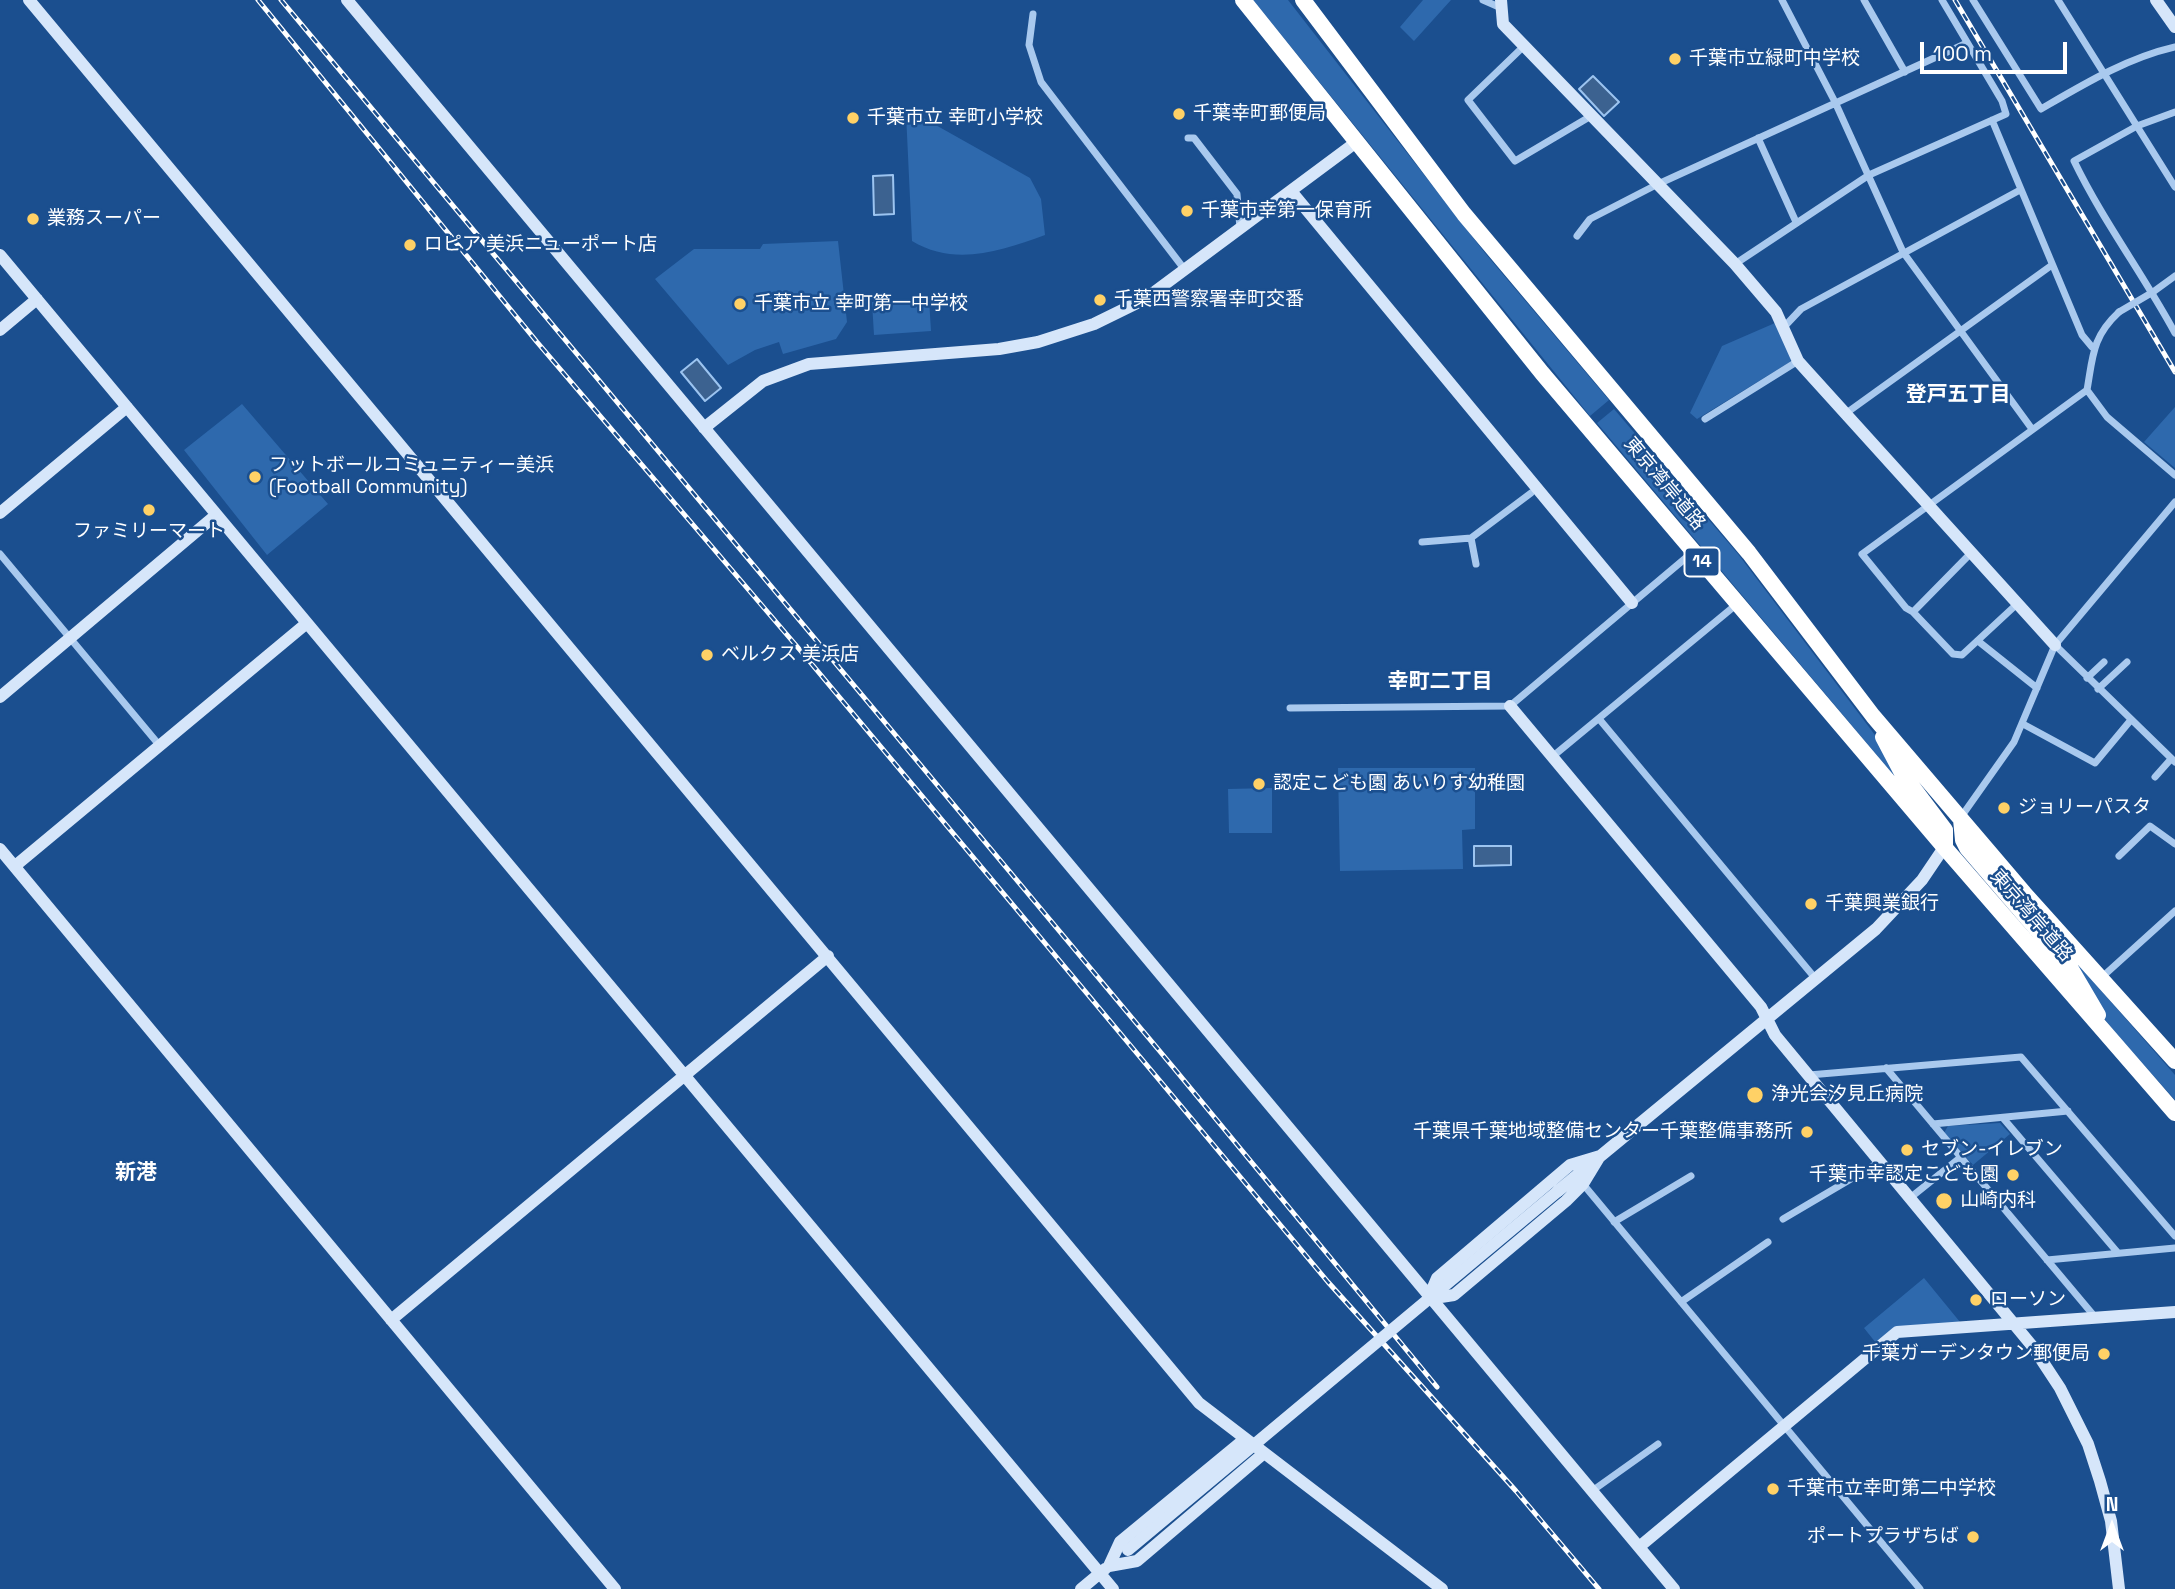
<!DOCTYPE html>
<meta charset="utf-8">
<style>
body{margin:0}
#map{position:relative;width:2175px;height:1589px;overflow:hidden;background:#1b4f8f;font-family:"Space Grotesk",sans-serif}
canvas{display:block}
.north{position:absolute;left:2077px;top:1491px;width:70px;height:70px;-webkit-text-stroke:5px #1b4f8f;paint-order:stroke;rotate:0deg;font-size:19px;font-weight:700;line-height:28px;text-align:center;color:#fff}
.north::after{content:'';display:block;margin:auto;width:24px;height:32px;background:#fff;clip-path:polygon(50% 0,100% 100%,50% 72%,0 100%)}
.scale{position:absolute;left:1920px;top:42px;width:147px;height:32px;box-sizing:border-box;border:4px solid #fff;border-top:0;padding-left:9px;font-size:21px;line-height:24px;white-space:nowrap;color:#fff;-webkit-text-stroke:5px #1b4f8f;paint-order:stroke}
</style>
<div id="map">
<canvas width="2175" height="1589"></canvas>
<div class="north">N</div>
<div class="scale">100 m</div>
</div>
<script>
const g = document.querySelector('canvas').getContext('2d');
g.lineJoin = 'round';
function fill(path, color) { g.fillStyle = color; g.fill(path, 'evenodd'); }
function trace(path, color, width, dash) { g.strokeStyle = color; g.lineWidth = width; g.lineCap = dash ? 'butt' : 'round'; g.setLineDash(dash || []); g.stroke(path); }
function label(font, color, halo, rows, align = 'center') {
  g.font = font + ' "Space Grotesk","Noto Sans JP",sans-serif'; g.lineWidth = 5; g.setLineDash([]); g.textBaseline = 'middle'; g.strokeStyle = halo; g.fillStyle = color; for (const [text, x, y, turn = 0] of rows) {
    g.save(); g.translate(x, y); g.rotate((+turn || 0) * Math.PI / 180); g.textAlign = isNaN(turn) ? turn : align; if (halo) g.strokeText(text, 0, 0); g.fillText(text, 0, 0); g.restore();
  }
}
const green = new Path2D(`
 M1253 0H1288L1485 253 1609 400 1590 416Z
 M1423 0H1451L1414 41 1400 27Z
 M909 110 1030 178 1041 199 1045 235C1001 251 955 267 912 241L906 113Z
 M838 241 847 322 836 339 783 354 779 342 755 350 728 365 655 279 694 249H760L763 244Z
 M929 299 931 331 874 335 872 302Z
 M1775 323 1792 358 1790 362 1697 419 1690 413 1722 346Z
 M242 404 328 504 267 555 184 450Z
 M2175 407V468L2144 442Z
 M1614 409 1738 554 1872 731 1934 823 1597 423Z
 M1338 768H1475V829L1462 830 1463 869 1340 871Z
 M1272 788V833H1229L1228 789Z
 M1972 843 2175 1075V1100L2113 1030Z
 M2000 1123 2010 1134 1973 1165 1944 1133 1948 1126Z
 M1924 1278 1960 1322 1876 1343 1864 1328Z`);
const water = new Path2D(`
 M1593 76 1619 102 1604 116 1579 89Z
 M893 175 894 214 874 215 873 176Z
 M697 359 721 388 705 401 681 372Z
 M1474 846H1511V865L1474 866Z`);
const street = new Path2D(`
 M1483 0 1499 7
 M1782 0 1835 102 1903 252 2032 429
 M1864 0 1905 72
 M1973 0 2041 109C2084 84 2127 58 2175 47
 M2058 0 2175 187
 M1033 14 1029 45 1041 82 1185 270
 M1524 46 1468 100 1515 161 1591 116
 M2175 112 2137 126 2074 161C2103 221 2143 274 2175 333
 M1992 120 2082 335 2092 347
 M1188 138H1194L1237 194 1240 228
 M1758 138 1796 222
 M1577 236 1590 219 1656 185 1967 43
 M1735 264 1869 175 2006 114 2002 101 1942 0
 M2153 292 2175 276
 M1784 327 1801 309 2020 190
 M2087 390 2107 417 2175 475
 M1845 414 2052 265
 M1705 419 1798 361
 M1471 538 1476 564
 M1422 542 1471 538 1531 493
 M1971 553 1913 612 1906 608 1862 554 2087 390C2093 356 2092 337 2119 312
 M0 554 160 746
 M1913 612 1953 654 1962 655 2017 604
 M1978 641 2037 688
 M2055 645 2175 762
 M2087 678 2104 662
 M2098 689 2127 662
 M1290 708 1510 706 1694 551
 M1600 720 1815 978
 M2023 724 2095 763 2130 721
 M1552 757 1737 604
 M2155 777 2171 759
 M1961 817 2014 742 2055 645 2175 502
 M2119 856 2150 826 2175 844
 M2101 978 2175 911
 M1886 1068 2095 1317
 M1809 1075 2021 1057 2175 1236
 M2003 1118 2118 1253
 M1933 1124 2068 1111
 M1583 1184 1920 1589
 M1910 1198 1961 1157
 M1783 1219 1878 1163
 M1614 1222 1691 1176
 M2047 1260 2175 1248
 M1681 1302 1768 1242
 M1592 1491 1658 1444`);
const secondary = new Path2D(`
 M29 0 1199 1403 1442 1589
 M347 0 1674 1589
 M1501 0 1503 24 1735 264 1776 312 1798 361 1807 371 2055 645
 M2156 0 2175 27
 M1291 191 1632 603
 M0 255 1113 1589
 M0 330 37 299
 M704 428 763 381 809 364 999 349 1038 342 1094 324 1145 299 1355 143
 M0 513 127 407
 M0 697 216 515
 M1510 706 1761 1007 1775 1035 2033 1347 2060 1388 2088 1444 2100 1481 2111 1521 2119 1589
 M0 849 615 1589
 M15 866 307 623
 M1600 1156 1583 1184 1566 1201 1454 1295 1428 1299 1437 1278 1570 1165Z
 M1558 1191 1876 929 1922 880 1947 843
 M391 1320 828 956
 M1639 1547 1897 1332 2175 1312
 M1109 1566 1137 1561 1263 1454
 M1109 1566 1120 1542 1245 1439
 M1081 1589 1105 1569`);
const highway = new Path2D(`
 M1243 0 1542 373 1945 848 2175 1113
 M1303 0 1464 214 1749 553 1873 716 2024 893 2175 1061
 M1883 737 1902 773 1945 830V848
 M1961 819 1963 840 1967 848 2071 969 2098 1015`);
const rail = new Path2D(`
 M258 0 537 342 800 650 1328 1282 1516 1491 1599 1589
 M281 0 1173 1067 1437 1387
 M1955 0 2175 372`);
const streetBridge = new Path2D(`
 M2119 312 2153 292`);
const secondaryBridge = new Path2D(`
 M1128 1550 1558 1191`);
const markers = [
 [1675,59,7,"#ffd166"],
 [1179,114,7,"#ffd166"],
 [853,118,7,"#ffd166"],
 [1187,211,7,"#ffd166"],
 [33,219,7,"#ffd166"],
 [410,245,7,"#ffd166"],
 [1100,300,7,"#ffd166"],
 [740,304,7,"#ffd166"],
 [255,477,7,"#ffd166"],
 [149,510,7,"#ffd166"],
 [707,655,7,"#ffd166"],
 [1259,784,7,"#ffd166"],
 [2004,808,7,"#ffd166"],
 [1811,904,7,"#ffd166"],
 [1755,1095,9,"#ffd166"],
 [1807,1132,7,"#ffd166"],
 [1907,1150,7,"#ffd166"],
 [2013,1175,7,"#ffd166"],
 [1944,1201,9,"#ffd166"],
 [1976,1300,7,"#ffd166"],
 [2104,1354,7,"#ffd166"],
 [1773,1489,7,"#ffd166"],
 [1973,1537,7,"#ffd166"]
];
const shields = [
 [1702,562,35]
];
const shieldNames = [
 ["14",1702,562]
];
const poiNames = [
 ["千葉市立緑町中学校",1689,59],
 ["千葉幸町郵便局",1193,114],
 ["千葉市立 幸町小学校",867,118],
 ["千葉市幸第一保育所",1201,211],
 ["業務スーパー",47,219],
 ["ロピア 美浜ニューポート店",424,245],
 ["千葉西警察署幸町交番",1114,300],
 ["千葉市立 幸町第一中学校",754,304],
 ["フットボールコミュニティー美浜",269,466],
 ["(Football Community)",269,488],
 ["ファミリーマート",149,532,"center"],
 ["ベルクス 美浜店",721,655],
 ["認定こども園 あいりす幼稚園",1273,784],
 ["ジョリーパスタ",2018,808],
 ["千葉興業銀行",1825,904],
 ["浄光会汐見丘病院",1771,1095],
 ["千葉県千葉地域整備センター千葉整備事務所",1793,1132,"right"],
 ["セブン-イレブン",1921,1150],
 ["千葉市幸認定こども園",1999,1175,"right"],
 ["山崎内科",1960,1201],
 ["ローソン",1990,1300],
 ["千葉ガーデンタウン郵便局",2090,1354,"right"],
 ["千葉市立幸町第二中学校",1787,1489],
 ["ポートプラザちば",1959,1537,"right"]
];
const streetNames = [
 ["東京湾岸道路",1664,484,50],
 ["東京湾岸道路",2031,916,49]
];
const neighbourhoodNames = [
 ["登戸五丁目",1958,395],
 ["幸町二丁目",1440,682],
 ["新港",136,1173]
];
fill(green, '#2e69ad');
fill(water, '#3c6290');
trace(water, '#9cc4f0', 2);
trace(street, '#a9c9ee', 7);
trace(secondary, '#d6e6fa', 12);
trace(highway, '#fff', 16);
trace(rail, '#fff', 5);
trace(rail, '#1b4f8f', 2.5, [8]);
trace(streetBridge, '#a9c9ee', 7);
trace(secondaryBridge, '#d6e6fa', 12);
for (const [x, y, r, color] of markers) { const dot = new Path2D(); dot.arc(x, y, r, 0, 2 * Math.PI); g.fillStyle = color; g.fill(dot); trace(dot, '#1b4f8f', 2.5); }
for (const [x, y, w] of shields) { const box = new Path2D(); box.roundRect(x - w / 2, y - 14.5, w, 29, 5); g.fillStyle = '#1b4f8f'; g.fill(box); trace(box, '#fff', 2); }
label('bold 18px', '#fff', null, shieldNames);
label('19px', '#fff', '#1b4f8f', poiNames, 'left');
label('19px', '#fff', '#1b4f8f', streetNames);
label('bold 21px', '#fff', '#1b4f8f', neighbourhoodNames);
</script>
